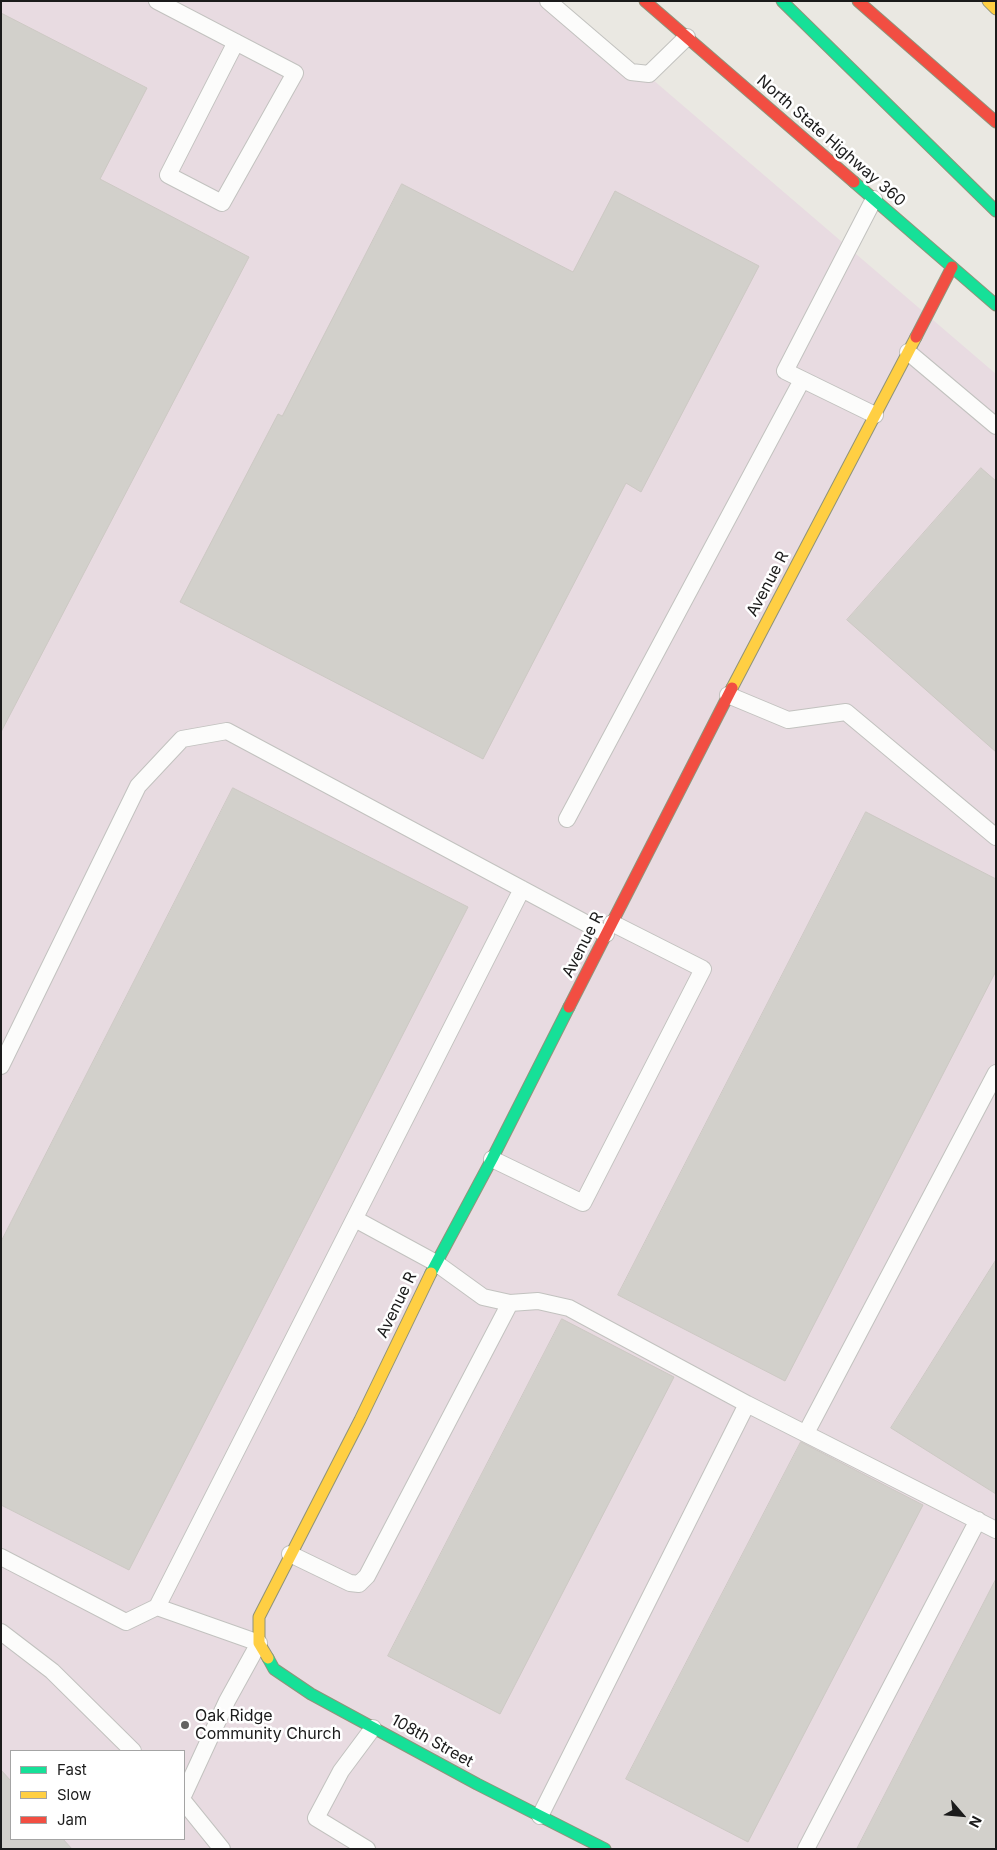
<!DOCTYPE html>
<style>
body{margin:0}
#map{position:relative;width:997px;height:1850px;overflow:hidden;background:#eae8e2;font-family:Inter,sans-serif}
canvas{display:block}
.frame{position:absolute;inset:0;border:2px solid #1b1b1b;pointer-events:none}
.legend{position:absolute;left:10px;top:1750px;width:175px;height:90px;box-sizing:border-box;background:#fff;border:1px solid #a4a4a4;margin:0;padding:6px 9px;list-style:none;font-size:15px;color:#1b1b1b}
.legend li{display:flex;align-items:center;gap:10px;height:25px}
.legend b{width:25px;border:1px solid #a4a4a4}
.north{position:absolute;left:937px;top:1790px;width:50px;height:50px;-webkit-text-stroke:4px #fff;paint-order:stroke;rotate:117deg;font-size:14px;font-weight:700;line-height:20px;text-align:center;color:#1b1b1b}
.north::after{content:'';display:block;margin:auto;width:18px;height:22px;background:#1b1b1b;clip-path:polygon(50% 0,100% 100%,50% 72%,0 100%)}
</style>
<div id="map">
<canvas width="997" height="1850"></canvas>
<div class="frame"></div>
<ul class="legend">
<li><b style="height:6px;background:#16e098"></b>Fast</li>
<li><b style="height:6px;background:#ffcf43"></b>Slow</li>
<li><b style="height:6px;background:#f24e42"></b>Jam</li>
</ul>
<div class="north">N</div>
</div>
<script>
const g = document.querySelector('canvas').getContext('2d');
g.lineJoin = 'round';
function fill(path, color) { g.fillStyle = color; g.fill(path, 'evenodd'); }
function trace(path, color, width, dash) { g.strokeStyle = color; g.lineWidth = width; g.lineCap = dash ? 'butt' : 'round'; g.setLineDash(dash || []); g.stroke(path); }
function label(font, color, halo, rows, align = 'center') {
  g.font = font + ' Inter,sans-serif'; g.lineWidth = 5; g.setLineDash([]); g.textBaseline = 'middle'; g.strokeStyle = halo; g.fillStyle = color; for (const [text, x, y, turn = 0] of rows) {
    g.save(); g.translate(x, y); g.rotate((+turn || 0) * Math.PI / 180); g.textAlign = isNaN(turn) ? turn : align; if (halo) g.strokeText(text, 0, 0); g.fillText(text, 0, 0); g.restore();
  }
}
const industrial = new Path2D(`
 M1 1H561L996 374V1849H1ZM11 1751H184V1839H11Z`);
const building = new Path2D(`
 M1 13 147 88 100 179 249 257 1 732Z
 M402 184 573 272 615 191 759 266 641 492 626 483 483 759 180 602 278 414 282 416Z
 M981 468 996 481V752L847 620Z
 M233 788 468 907 129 1570 1 1505V1242Z
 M866 812 996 879V971L785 1381 618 1295Z
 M996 1260V1494L891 1428Z
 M562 1319 674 1377 500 1714 388 1656Z
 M801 1442 923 1505 748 1842 626 1779Z
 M996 1579V1849H857Z
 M1 1770 11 1781V1839H63L72 1849H1Z`);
const lane = new Path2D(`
 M157 1 295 73 222 203 168 175 236 42
 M548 1 631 72 649 74 687 37
 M874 199 785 371 875 415
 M908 352 996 426
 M728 695 788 720 846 712 996 837
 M567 819 802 380
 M1 1066 138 786 182 739 227 731 606 934
 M492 1159 583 1203 703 969 612 923
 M355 1219 436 1263 483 1297 510 1303 538 1301 569 1308 747 1404 996 1530
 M806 1433 996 1073
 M290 1554 350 1583 359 1584 367 1576 510 1303
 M1 1557 126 1622 157 1607 259 1643 227 1701 184 1794
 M157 1607 522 889
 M1 1632 52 1671 133 1751
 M184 1802 222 1849
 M540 1816 747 1404
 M367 1849 316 1818 341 1771 373 1728
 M806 1849 978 1520`);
const fast = new Path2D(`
 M782 1 996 211
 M854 182 996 305
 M431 1273 492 1159 569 1007
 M268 1658 274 1669 311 1694 477 1784 605 1849`);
const slow = new Path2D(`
 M988 1 996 9
 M732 688 916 337
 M268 1658 259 1643V1617L360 1420 431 1273`);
const jam = new Path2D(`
 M645 1 854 182
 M858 1 996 122
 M916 337 952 267
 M569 1007 732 688`);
const markers = [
 [185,1725,5,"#636361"]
];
const streetNames = [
 ["North State Highway 360",831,141,41],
 ["Avenue R",768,584,-62],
 ["Avenue R",583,945,-63],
 ["Avenue R",397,1305,-64],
 ["108th Street",432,1741,29]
];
const poiNames = [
 ["Oak Ridge",195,1716],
 ["Community Church",195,1734]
];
fill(industrial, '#e8dbe1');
fill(building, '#d2d0cb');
trace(building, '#cdc9c4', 1);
trace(lane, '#c2c2bf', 18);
trace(fast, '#8f937a', 13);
trace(slow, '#8f937a', 13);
trace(jam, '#8f937a', 13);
trace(lane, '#fcfcfb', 16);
trace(fast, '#16e098', 11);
trace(slow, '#ffcf43', 11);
trace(jam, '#f24e42', 11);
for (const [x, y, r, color] of markers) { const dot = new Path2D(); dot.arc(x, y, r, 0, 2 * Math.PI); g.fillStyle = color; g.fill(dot); trace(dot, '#fff', 2); }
label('16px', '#1b1b1b', '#fff', streetNames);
label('16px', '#1b1b1b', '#fff', poiNames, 'left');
</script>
